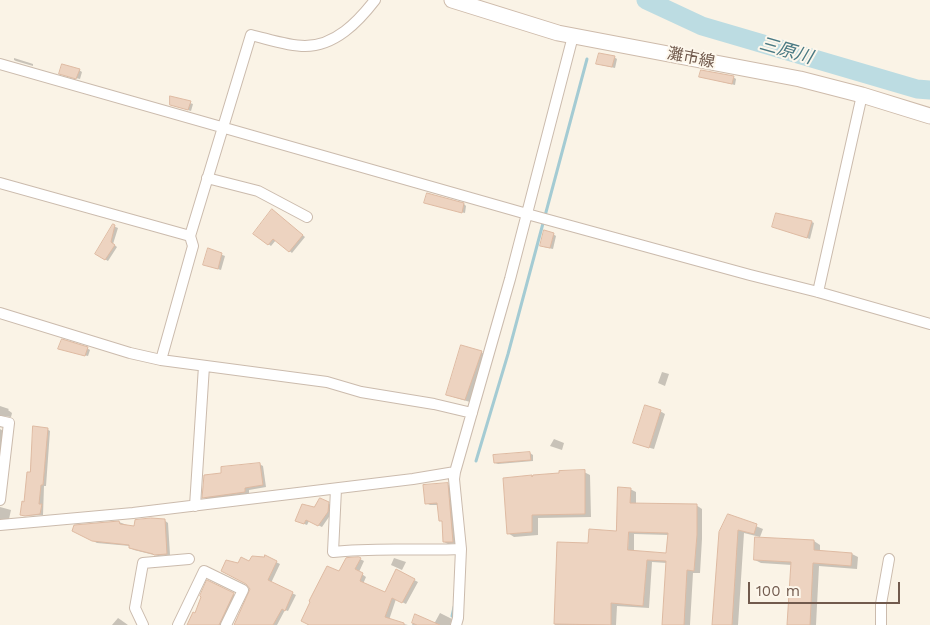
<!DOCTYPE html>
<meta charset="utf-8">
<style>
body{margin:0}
#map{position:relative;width:930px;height:625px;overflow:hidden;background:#faf3e6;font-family:"Work Sans",sans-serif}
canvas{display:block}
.scale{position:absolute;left:748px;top:582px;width:152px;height:22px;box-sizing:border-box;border:2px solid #715a4d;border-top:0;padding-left:6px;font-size:15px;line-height:18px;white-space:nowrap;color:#715a4d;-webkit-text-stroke:4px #fdf7ec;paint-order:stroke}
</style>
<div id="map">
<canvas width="930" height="625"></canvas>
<div class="scale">100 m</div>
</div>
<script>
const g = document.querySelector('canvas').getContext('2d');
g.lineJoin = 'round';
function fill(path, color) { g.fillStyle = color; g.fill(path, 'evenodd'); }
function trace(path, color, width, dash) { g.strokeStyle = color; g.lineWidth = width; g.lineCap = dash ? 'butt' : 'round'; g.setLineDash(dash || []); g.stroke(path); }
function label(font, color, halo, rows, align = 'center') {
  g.font = font + ' "Work Sans","Noto Sans JP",sans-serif'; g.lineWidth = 4; g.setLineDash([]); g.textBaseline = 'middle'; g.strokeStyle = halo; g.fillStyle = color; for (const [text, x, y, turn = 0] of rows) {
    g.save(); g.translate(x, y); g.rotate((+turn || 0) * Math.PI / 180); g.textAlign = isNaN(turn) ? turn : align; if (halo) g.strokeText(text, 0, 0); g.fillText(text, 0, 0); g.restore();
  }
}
const shadow = new Path2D(`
 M614 57 617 59 615 68 601 65Z
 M14 58 30 63 33 64V66L16 61 14 60Z
 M79 70 82 72 80 79 64 75Z
 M701 77H733L736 79 735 85Z
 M190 103 193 104 191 111 171 105Z
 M425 203 464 204 466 206 465 213Z
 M275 213 305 237 292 253 276 240 271 246 255 234Z
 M812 222 814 223 810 239 775 227Z
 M113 226 118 228 113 244 117 247 108 261 96 254Z
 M553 234 556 236 553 249 544 247Z
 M209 250 225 256 221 270 208 266Z
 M87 348 90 350 88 356 63 350Z
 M481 352 486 355 470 402 453 397Z
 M662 372 669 374 665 386 658 383Z
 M0 406 9 409 8 410 12 413 11 417 2 416 0 418Z
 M660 411 665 414 654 449 639 445Z
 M0 429 5 432 0 471Z
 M47 429 50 431 46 486H44L43 515 24 516 21 514 25 503 31 473Z
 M554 439 564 443 562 450 550 446Z
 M530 453 533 455V461L498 464 495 463Z
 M259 464 263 466 266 487 249 490V494L207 499 204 497 223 474Z
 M584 472 590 475 591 517 538 518V535L514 537 508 533 532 477Z
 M447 484 451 487 457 543 448 544 444 542V522L440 520 438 505H430L426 503Z
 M630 489 636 492V504L696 505 702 509V539L700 573H693L690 625H664L667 563 652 562 649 608 617 606 616 625H539H555L558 543 589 544 617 532ZM634 534 669 535 668 554 634 552Z
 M320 499 331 505V514L322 527 309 521 307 525 299 522 314 508Z
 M0 507 11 510 9 519H0Z
 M729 515 763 529 760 537 744 533 738 625H713Z
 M164 520 168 523 170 555 158 556 134 550 130 548V546L97 543 74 531 119 522 135 528Z
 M756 538 814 541 820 545V552L852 554 858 557 857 569 819 566 816 625H788L792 565 761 563 755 560Z
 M266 557 280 564 271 583 296 595 288 611 285 610 277 625H235L251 590 239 565Z
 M358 558 364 561 359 572 366 577 363 584 386 594 397 571 418 582 406 604 396 599 389 620 408 625H307L339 573Z
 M394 558 406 562 402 570 391 565Z
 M208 582 237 596 223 625H188L195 615Z
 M440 613 452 619 450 625H412L416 616 434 624Z
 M118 618 121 620 128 625H112Z`);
const stream = new Path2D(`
 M476 461 508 354 587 59
 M452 616 454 607`);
const river = new Path2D(`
 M646 0 702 26 917 89 930 90`);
const building = new Path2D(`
 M599 53 615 56 612 67 596 64Z
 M62 64 80 69 76 79 59 74Z
 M701 70 734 76 732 84 699 77Z
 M170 96 191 101 188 110 170 105Z
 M427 193 464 203 462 213 424 203Z
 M272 209 303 235 289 252 273 239 268 245 253 234Z
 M776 213 812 221 807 238 772 227Z
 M113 224 115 225 111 242 115 245 105 260 95 254Z
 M544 230 554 233 550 248 540 246Z
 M208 248 222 253 218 269 203 265Z
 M62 339 88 347 85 356 58 349Z
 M461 345 482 351 465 400 446 395Z
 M645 405 661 410 649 448 633 443Z
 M33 426 48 428 43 485H41L39 504H42L40 514 25 516 20 515 22 501 24 502 27 472H30Z
 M530 452 531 460 494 463 493 455Z
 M260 463 263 485 245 488V492L202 498 204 475 221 473V467Z
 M585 470V514L532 515V532L507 534 503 478 532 475V477L533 475 559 473V471Z
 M448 483 453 542H443L442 521H439L437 503 425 504 423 485Z
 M618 487 631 488 630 503 697 504V535L694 571 687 570 684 625H662L666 561 647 560 643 606 611 603V625L554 624 557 542 588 543 589 529 616 531ZM629 532 668 533 666 553 628 550Z
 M320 498 329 502 328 512 318 526 306 520 304 524 295 521 302 504 314 507Z
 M728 514 757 524 754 534 738 530 732 625H712L719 532Z
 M151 518 165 519 167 554 154 555 153 554 129 548V545L92 541 72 531 74 525 119 521 120 524 134 526 135 520Z
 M755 537 814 540V550L852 553 851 566 813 563 810 625H787L791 562 754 560Z
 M265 555 277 561 268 580 293 592 285 611 282 609 273 625H234L250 589 246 584 221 571 226 560 238 563 241 557 249 561 252 556 264 557Z
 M359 557 361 558 355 569 363 573 360 581 385 592 396 569 415 579 402 603 392 598 385 617 404 623V625H309L301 621 310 602 309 601 327 566 339 571 346 558Z
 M207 580 234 593 219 625H187L193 612 195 613 201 597 200 596Z
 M415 614 440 625H417L412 623Z`);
const street = new Path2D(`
 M0 64 527 214 750 275 818 292 930 324
 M207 178 258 191 307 217
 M0 183 190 236
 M818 292 862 95
 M0 313 130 353 161 360 327 382 361 392 434 404 472 413
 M161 360 193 246 190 236 251 35C268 39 287 46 305 46 335 46 358 22 375 0
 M0 421 9 423 0 500
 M336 489 333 552C375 547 418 551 461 549
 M195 506 204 366
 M0 525 133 513 413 479 455 472
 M143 625 135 608 143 563 189 559
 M178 625 204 571 243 590 226 625
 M456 625 458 618 461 549 454 479 455 472 510 279 573 36
 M881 625V604L889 559`);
const secondary = new Path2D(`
 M452 0 558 33 800 79 862 95 930 116`);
const streetNames = [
 ["灘市線",691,58,11]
];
const waterNames = [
 ["三原川",786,51,16]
];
fill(shadow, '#0003');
trace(stream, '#a4cbd3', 3);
trace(river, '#bcdce2', 19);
fill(building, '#edd3c0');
trace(building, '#debaa2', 1);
trace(street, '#cbbbad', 12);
trace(secondary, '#cebbab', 17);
trace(street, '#fff', 10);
trace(secondary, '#fff', 15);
label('16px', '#715a4d', '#fdf7ec', streetNames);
label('italic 18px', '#497983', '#fdf7ec', waterNames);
</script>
